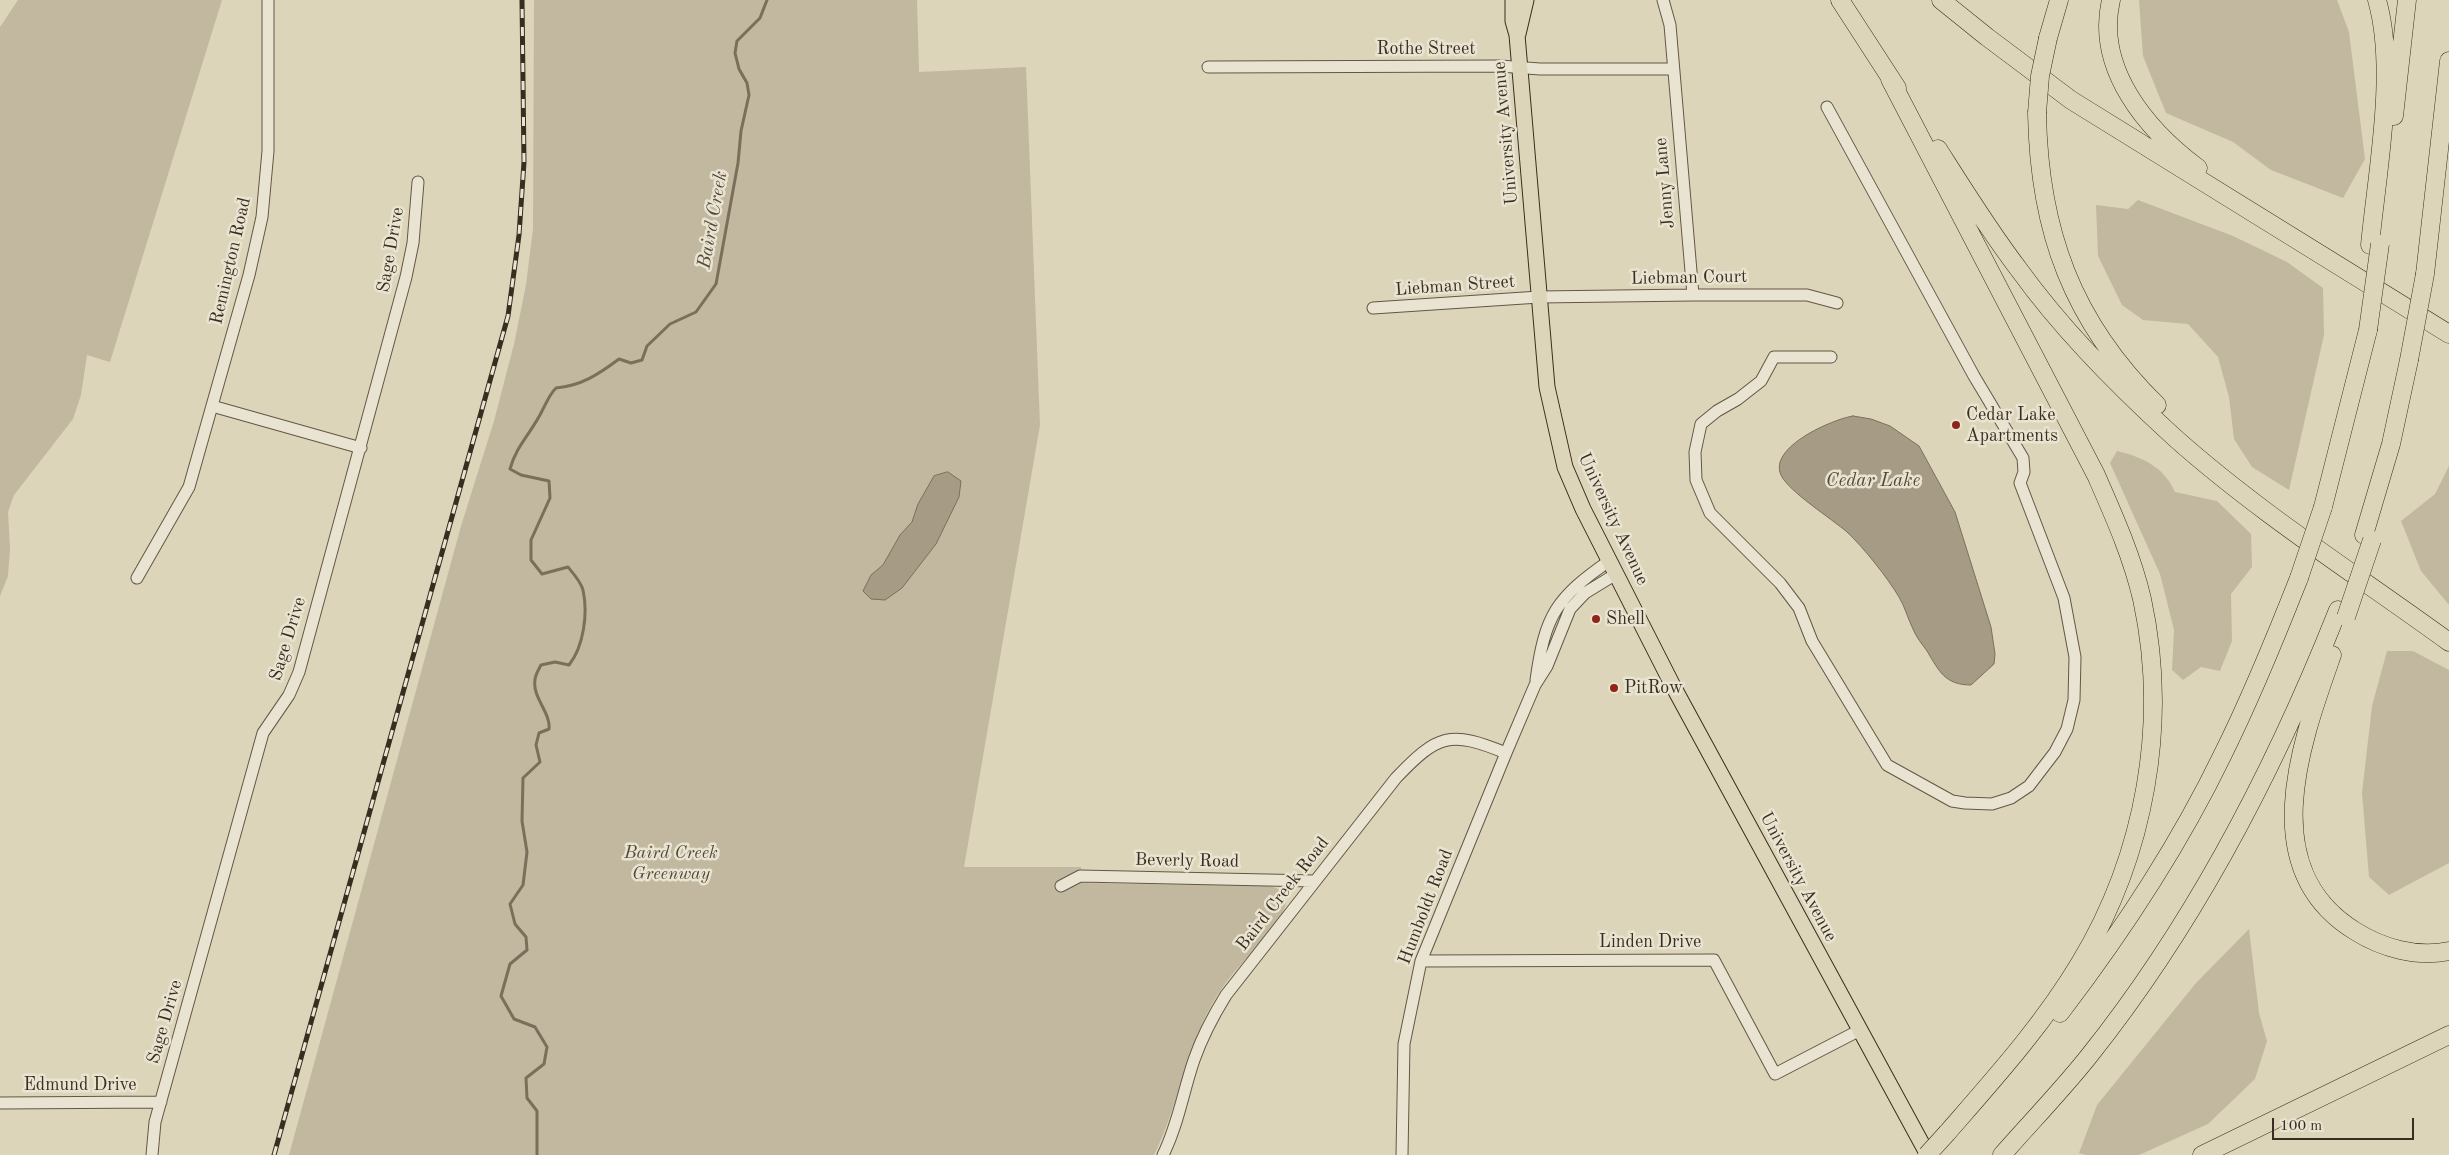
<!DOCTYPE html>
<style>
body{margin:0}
#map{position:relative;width:2449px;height:1155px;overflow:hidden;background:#ddd5ba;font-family:"Old Standard TT",serif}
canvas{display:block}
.scale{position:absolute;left:2272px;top:1118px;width:142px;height:22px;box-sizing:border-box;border:2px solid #3a2c1e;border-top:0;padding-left:6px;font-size:15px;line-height:18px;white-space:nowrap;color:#3a2c1e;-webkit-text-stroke:4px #e9e4d2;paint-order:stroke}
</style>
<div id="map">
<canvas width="2449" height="1155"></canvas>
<div class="scale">100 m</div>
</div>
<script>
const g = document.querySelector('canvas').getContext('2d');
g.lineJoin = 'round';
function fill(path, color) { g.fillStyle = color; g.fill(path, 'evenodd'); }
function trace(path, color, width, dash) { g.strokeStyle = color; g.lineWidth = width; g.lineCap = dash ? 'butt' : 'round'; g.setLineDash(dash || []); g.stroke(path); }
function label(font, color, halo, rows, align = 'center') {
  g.font = font + ' "Old Standard TT",serif'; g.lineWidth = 5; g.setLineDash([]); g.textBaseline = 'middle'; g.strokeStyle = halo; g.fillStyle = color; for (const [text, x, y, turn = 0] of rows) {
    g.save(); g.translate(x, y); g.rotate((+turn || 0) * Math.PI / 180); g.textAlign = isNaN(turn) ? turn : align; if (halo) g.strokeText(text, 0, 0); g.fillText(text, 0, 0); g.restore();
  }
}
const green = new Path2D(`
 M18 0H222L110 362 87 355 81 395 73 419 14 495 8 512 10 548 8 576 0 596V27Z
 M534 0H917L919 72 1026 67 1040 425 964 867H1081L1082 883 1269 886C1278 888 1287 891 1286 902 1285 919 1237 967 1225 984 1187 1035 1182 1099 1154 1155H289L461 526 494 421 514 344 526 285 533 229Z
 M2139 0H2337L2349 32 2365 159 2343 198 2271 170 2233 142 2166 113 2143 56Z
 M2138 200 2233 236 2287 262 2323 288 2324 335 2289 490 2252 467 2234 439 2229 397 2218 357 2188 324 2143 320 2122 305 2098 256 2096 205 2128 209Z
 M2117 451C2143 457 2164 467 2175 492L2217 501 2251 534 2252 567 2231 594 2232 641 2220 671 2201 667 2183 680 2172 670 2174 630 2160 574 2110 463Z
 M2449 466V605L2421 571 2401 521 2435 494Z
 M2387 651H2413L2449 670V863L2389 895 2369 877 2362 793 2372 706Z
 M2249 929 2259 1013 2267 1041 2255 1079 2208 1124 2139 1155H2086L2079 1153 2097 1105 2196 983Z`);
const water = new Path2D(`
 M1853 416 1871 419 1890 426 1919 446 1955 512 1991 627 1995 654 1994 664 1971 685C1945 685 1939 671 1927 651 1922 644 1916 637 1913 629 1908 619 1905 607 1899 597 1887 577 1864 548 1847 532 1832 519 1788 491 1781 475 1768 447 1833 419 1853 416Z
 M948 472 961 481 959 497 936 544 902 588 885 600 871 599 863 591 871 575 883 565 900 535 912 522 918 504 934 476Z`);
const stream = new Path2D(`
 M537 1155V1111L527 1098 526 1078 544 1064 547 1047 535 1027 514 1019 501 996 510 964 527 950 526 937 515 924 510 904 523 885 527 852 522 821 523 778 540 762 536 745 539 733 549 729C551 713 532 697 535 680 535 675 539 669 541 665L555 662 569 665C584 646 588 613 583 590 581 582 573 573 568 567L542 574 531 560V540L550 498 549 481 521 475 510 469C516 446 532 432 542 411 547 402 549 395 556 388 581 386 599 374 619 359L631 363 642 360 647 346 670 324 696 312 716 284 738 163 741 131 749 95 747 83 739 69 735 53 737 41 760 18 767 0`);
const minor = new Path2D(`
 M1663 0 1670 25 1693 295
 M1208 67 1500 66 1540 69H1673
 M1827 107 1974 376 2023 458 2024 472 2020 483 2064 598 2075 657 2074 700 2067 729 2055 752 2029 786 2011 798 1992 804 1965 803 1952 801 1887 765 1812 641 1799 608 1780 583 1710 513 1696 480 1695 452 1701 424 1717 411 1738 399 1761 381 1774 357H1831
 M1373 308 1539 297 1693 295H1807L1837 303
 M212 406 361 448
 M137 578 189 487 249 275 262 217 268 151V0
 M1536 680C1545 615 1556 598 1609 561
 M1061 886 1080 876 1314 881
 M1421 961 1714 960 1775 1074 1860 1030
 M0 1103 161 1102
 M152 1155 155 1122 263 733 289 695 299 672 406 277 413 243 418 182
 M1163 1155C1178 1125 1183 1092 1194 1060 1202 1037 1213 1016 1226 995L1396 778C1438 734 1450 730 1506 753
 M1402 1155 1404 1044 1421 961 1506 753 1535 685 1547 666 1570 609 1585 593 1616 574`);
const major = new Path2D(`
 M1513 0V21L1517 35 1547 387 1565 467 1583 509 1673 686 1928 1155
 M1518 34 1526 0`);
const highway = new Path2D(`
 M1840 0 1897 88
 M1941 0 1987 37 2071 100 2449 334
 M2111 0C2095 69 2147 130 2198 168
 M2048 38 2059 0
 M1890 79 2096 475C2114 516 2132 556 2142 599 2169 723 2145 855 2080 963 2043 1025 1994 1079 1947 1133
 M2037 113C2039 230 2072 322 2157 405
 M2394 116 2407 0
 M1938 149C1964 190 1990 232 2020 271 2064 332 2118 386 2174 437 2259 513 2357 575 2449 642
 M2370 245C2377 172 2397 70 2377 0
 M2425 274 2449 61
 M2323 507 2368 330
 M2364 535 2391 444 2409 360
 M2332 655C2301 743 2254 869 2355 931 2382 948 2417 958 2449 951
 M2060 1013C2121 933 2178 847 2222 756 2251 698 2275 639 2299 578
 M2002 1155C2031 1122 2062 1090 2089 1056 2196 922 2275 769 2338 610
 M2202 1155 2449 1035`);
const rail = new Path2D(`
 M274 1155 508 316 519 235 524 162 522 0`);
const highwayBridge = new Path2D(`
 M2037 113 2040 76 2048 38
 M2368 330 2380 244
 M2409 360 2425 274
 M2299 578 2323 507
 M2346 617 2372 540
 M1927 1155 1947 1133`);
const markers = [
 [1956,425,5,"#8f2418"],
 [1596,619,5,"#8f2418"],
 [1614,688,5,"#8f2418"]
];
const streetNames = [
 ["Rothe Street",1426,49],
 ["University Avenue",1506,133,-95],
 ["Jenny Lane",1665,183,-95],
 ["Sage Drive",391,250,-80],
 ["Remington Road",231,261,-77],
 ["Liebman Court",1689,278,-1],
 ["Liebman Street",1455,286,-4],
 ["University Avenue",1613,519,65],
 ["Sage Drive",288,639,-73],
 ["Beverly Road",1187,861,1],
 ["University Avenue",1798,877,62],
 ["Baird Creek Road",1283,894,-52],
 ["Humboldt Road",1426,907,-69],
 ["Linden Drive",1650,942],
 ["Sage Drive",165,1022,-74],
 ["Edmund Drive",80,1085]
];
const poiNames = [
 ["Cedar Lake",1966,415],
 ["Apartments",1966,436],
 ["Shell",1606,619],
 ["PitRow",1624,688]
];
const parkNames = [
 ["Baird Creek",671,853],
 ["Greenway",671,874]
];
const waterNames = [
 ["Baird Creek",713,220,-80],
 ["Cedar Lake",1873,481]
];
fill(green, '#c1b89f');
fill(water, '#a69c85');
trace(water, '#7b6f5c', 1);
trace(stream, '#7b6f5c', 3);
trace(minor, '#635645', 13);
trace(major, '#3a2c1e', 17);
trace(highway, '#3a2c1e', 19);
trace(minor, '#e9e4d2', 11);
trace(major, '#ddd5ba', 15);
trace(highway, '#ddd5ba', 18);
trace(rail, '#3a2c1e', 5);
trace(rail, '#e9e4d2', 3, [9]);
trace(highwayBridge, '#3a2c1e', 19, []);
trace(highwayBridge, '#ddd5ba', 18);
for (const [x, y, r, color] of markers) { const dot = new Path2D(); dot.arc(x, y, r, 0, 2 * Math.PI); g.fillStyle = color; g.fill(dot); trace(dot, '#e9e4d2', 2); }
label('18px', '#3a2c1e', '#e9e4d2', streetNames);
label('18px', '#3a2c1e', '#e9e4d2', poiNames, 'left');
label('italic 18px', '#554838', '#e9e4d2', parkNames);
label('italic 19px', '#554838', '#e9e4d2', waterNames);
</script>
